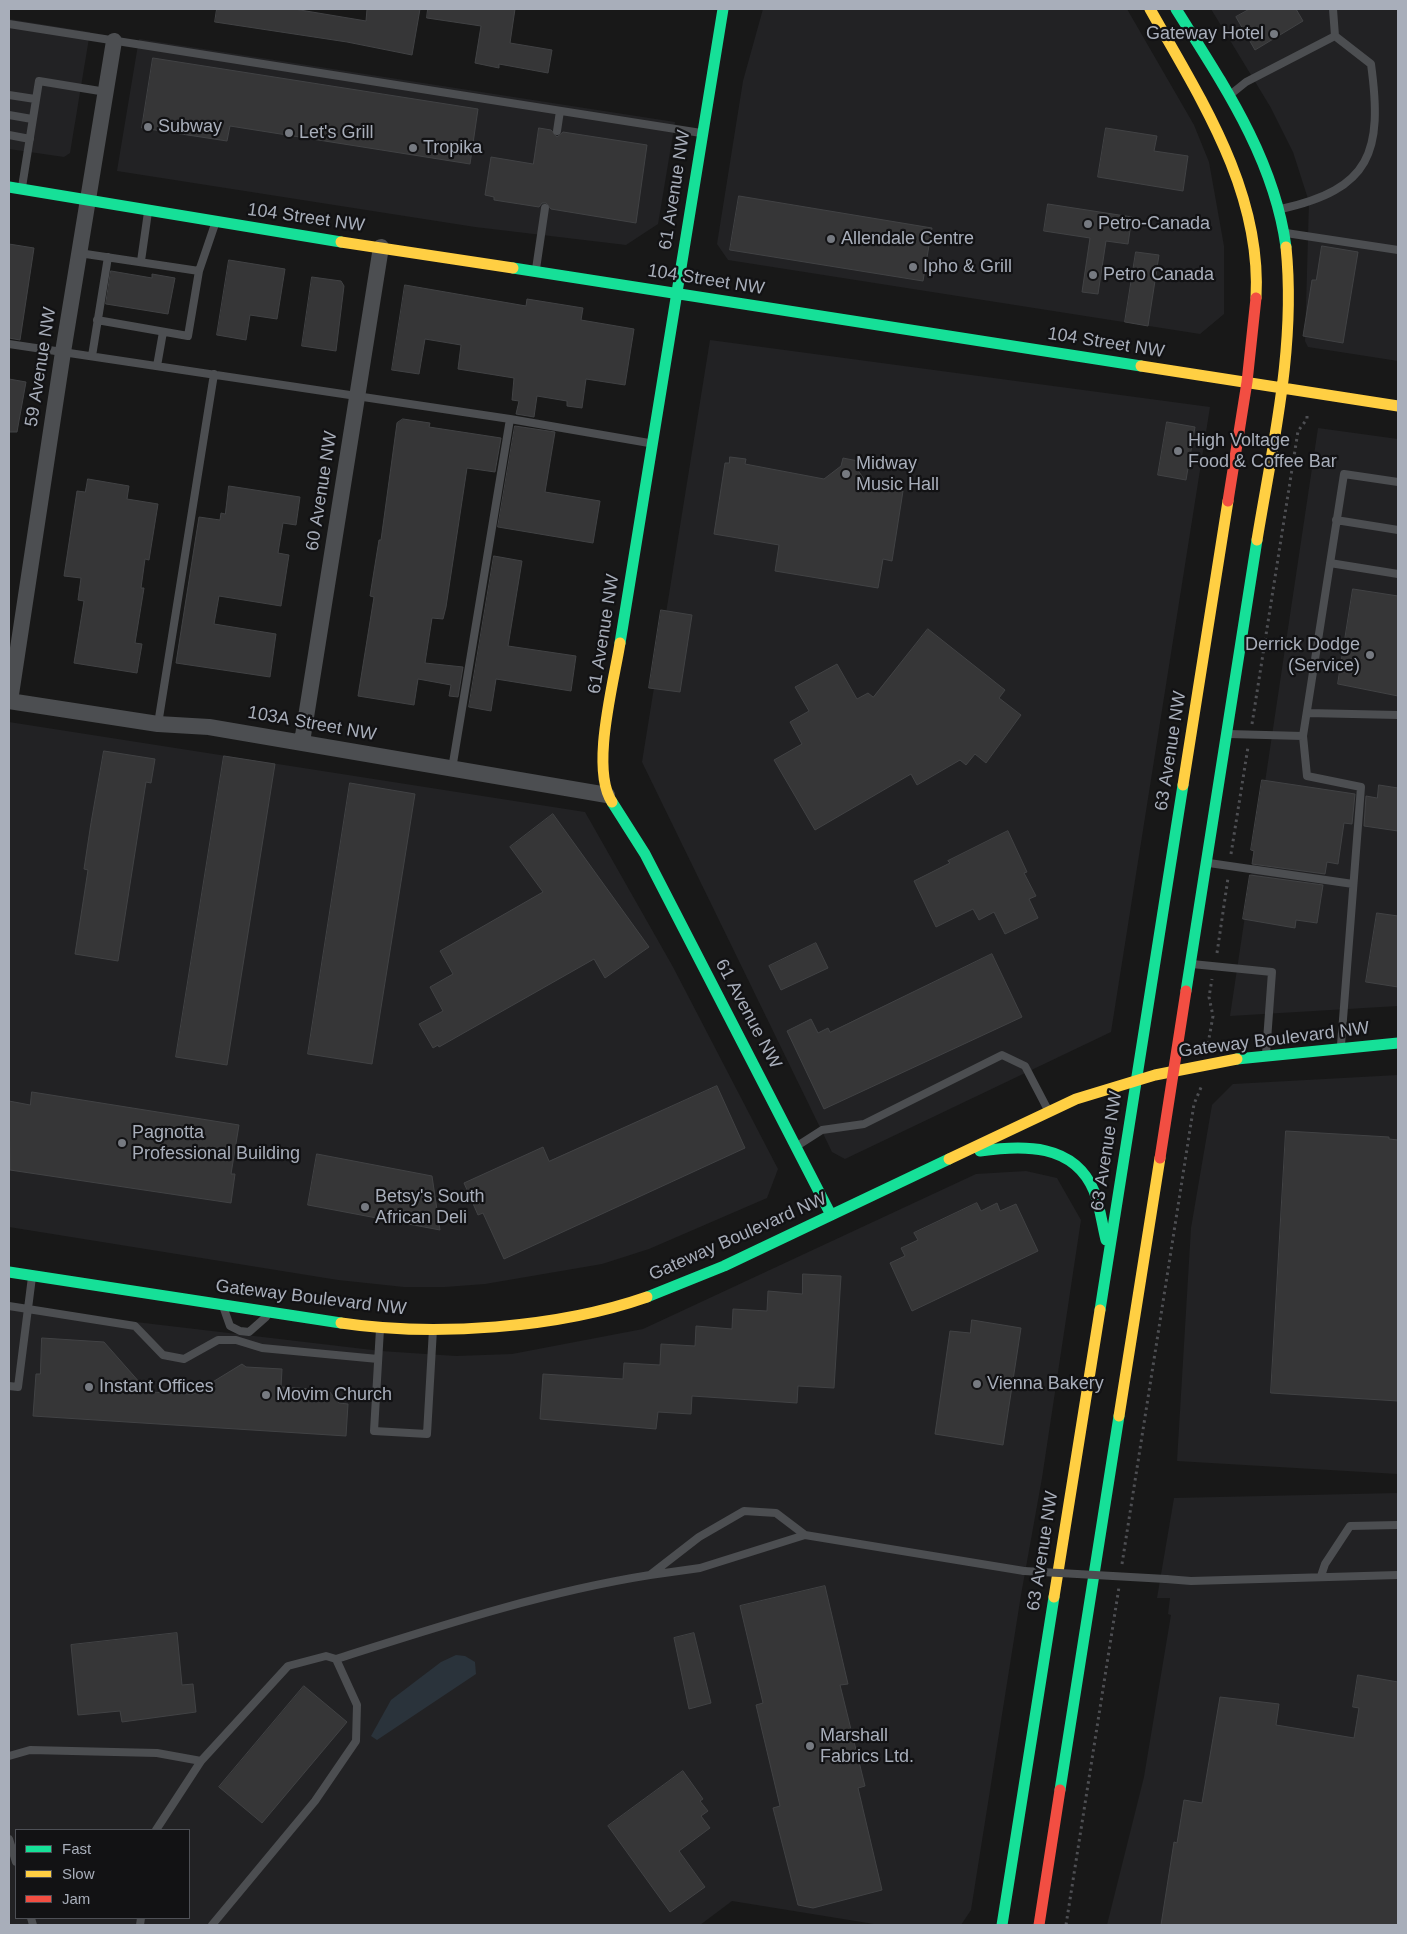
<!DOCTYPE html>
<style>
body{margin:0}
#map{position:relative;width:1407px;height:1934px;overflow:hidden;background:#181818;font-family:Helvetica,sans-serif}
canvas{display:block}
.frame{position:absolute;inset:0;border:10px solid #a8aeba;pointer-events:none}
.legend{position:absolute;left:15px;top:1829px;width:175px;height:90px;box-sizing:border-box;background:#121214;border:1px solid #4e5056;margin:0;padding:6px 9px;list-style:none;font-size:15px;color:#a8aeba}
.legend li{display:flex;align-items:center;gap:10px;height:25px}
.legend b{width:25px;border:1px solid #4e5056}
</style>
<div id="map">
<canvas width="1407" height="1934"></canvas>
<div class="frame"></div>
<ul class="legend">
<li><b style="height:6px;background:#16e098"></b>Fast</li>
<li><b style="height:6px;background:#ffcf43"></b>Slow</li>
<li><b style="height:6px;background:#f24e42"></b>Jam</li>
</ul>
</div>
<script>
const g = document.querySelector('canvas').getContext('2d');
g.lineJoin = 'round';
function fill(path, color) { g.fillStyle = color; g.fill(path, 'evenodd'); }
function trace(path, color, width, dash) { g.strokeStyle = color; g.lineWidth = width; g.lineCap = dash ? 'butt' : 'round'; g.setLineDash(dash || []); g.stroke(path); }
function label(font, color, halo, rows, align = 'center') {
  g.font = font + ' Helvetica,sans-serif'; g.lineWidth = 4.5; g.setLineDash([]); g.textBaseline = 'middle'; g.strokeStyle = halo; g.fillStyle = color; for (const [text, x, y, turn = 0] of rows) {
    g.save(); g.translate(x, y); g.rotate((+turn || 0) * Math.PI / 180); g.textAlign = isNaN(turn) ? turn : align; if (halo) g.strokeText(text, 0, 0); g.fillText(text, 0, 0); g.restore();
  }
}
const built = new Path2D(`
 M763 9H1127L1194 125 1209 162 1224 246V314L1200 334 728 260 717 244 743 81Z
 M1211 9H1398V361L1308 347 1305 341 1309 202 1293 152 1271 108Z
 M9 19 90 32 70 153 64 157 9 149Z
 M139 39 675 122 658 224 626 245 475 227 117 171Z
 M710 340 1210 407 1111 1032 845 1159 832 1152 642 762Z
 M1318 428 1398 439V1006L1230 1016Z
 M9 722 585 812 673 967 778 1169 767 1198 649 1249 602 1264 485 1284 445 1287H404L338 1280 9 1227Z
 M1398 1075V1474L1177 1461 1191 1228 1212 1105 1233 1084Z
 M1026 1171 1057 1178 1081 1220 1042 1478 1021 1595 971 1910 961 1925H880L732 1901 700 1925H9V1307L381 1351 456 1356 512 1354 643 1329 976 1174ZM16 1830H189V1918H16Z
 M1398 1493V1925H1107L1144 1777 1171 1615 1168 1614 1170 1598H1157L1174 1498Z`);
const water = new Path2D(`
 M456 1655 465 1656 475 1662 476 1674 377 1740 371 1736 391 1700 441 1662Z`);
const building = new Path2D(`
 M217 9H294L366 21 367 9H420L412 55 347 42 215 22Z
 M428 9H515L510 43 552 50 548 73 499 64V68L475 63 481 26 427 18Z
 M1250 9H1296L1303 21 1255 50 1236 17Z
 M153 58 478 109 470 164 230 126 227 141 142 128Z
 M539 128 551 130 557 137 563 132 647 145 636 223 551 209 546 203H542L539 207 494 200V197L485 195 491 157 533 164Z
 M1106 128 1157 136 1154 151 1188 156 1183 191 1098 177Z
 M739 196 932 228 923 281 730 250Z
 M1048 204 1132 217 1128 244 1106 241 1098 294 1082 292 1090 238 1044 231Z
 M9 244 34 248 20 340 9 338Z
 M1322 246 1358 252 1343 343 1303 336 1312 280H1316Z
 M1136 252 1159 255 1148 326 1125 322Z
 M229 260 285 269 277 319 250 315 246 340 217 335Z
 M111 271 152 278V274L175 278 168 314 106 304Z
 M312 277 341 281 344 286 336 351 302 346Z
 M405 285 526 306 527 299 583 308 581 320 634 329 625 385 586 379 582 408 567 406V401L537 396 534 417 516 414 519 401 512 400 514 378 458 369 461 345 425 339 419 374 392 370Z
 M9 379 26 382 17 432H9Z
 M403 419 430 423 429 427 501 438 495 472 467 468 446 607 443 619 432 618 425 663 463 667 458 697 449 696 451 685 418 679 414 705 358 696 374 597 370 596 379 540H381L397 423Z
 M1167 422 1195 427 1186 480 1158 475Z
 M515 426 555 432 545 492 600 501 593 543 498 527Z
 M730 457 746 459 745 464 824 479 841 466 843 458 858 461 857 469 869 486 903 491 892 561 883 559 878 588 775 571 779 545 714 534 725 463H729Z
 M88 479 129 486 127 499 158 504 149 560 145 559 141 588H144L135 643 142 644 137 673 74 663 84 601 78 600 81 578 64 576 77 491 85 492Z
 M229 486 300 497 296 525 283 523 278 553 289 555 281 606 219 596 214 624 276 634 270 677 176 663 199 517 220 520 221 513 225 514Z
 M494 556 522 561 508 646 576 656 571 691 496 679 491 711 469 707Z
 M1353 589 1398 596V696L1338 684Z
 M661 610 692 615 680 692 649 688Z
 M928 629 1005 690 999 698 1021 715 986 763 975 754 966 765 960 760 917 785 911 774 815 830 774 760 802 744 790 722 809 711 795 687 837 664 857 699 868 693 873 697Z
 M104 751 155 759 151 783 146 782 118 961 75 954 88 870 84 869 91 823Z
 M224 756 275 764 227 1065 176 1057Z
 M1262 780 1355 794 1352 824 1344 823 1338 864 1327 862 1325 874 1252 864 1254 851 1251 850Z
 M350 783 415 794 372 1064 308 1054Z
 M1379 785 1398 788V831L1364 826 1366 796 1377 798Z
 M553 814 649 947 605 978 594 959 439 1047 438 1045 433 1048 419 1024 443 1011 430 987 453 974 440 951 543 892 510 847Z
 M1008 831 1027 872 1024 873 1036 896 1029 899 1038 918 1005 934 994 912 979 920 973 909 936 927 914 881 950 863 948 861Z
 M1250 875 1323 885 1317 923 1296 920 1295 928 1243 919Z
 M1377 913 1398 916V987L1366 982Z
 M816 943 828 968 781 990 769 966Z
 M992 954 1022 1017 824 1109 787 1031 811 1019 818 1033 828 1028 830 1032Z
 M717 1086 745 1148 504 1259 483 1213 478 1215 464 1183 543 1147 549 1161Z
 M32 1092 239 1125 231 1174H235L231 1203 10 1170 9 1101 30 1105Z
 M1286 1131 1389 1137V1139L1398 1140V1401L1271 1393Z
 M317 1154 432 1176 440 1230 308 1205Z
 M977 1203 981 1211 997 1203 1000 1211 1016 1204 1038 1251 912 1311 890 1263 905 1256 901 1248 918 1240 914 1233Z
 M803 1274 841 1276 834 1388 798 1386 797 1403 692 1396 691 1414 658 1412 656 1429 540 1419 543 1374 623 1379 624 1363 660 1365 661 1344 695 1346 696 1326 732 1329 733 1309 767 1311 768 1291 802 1294Z
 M972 1320 1021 1328 1003 1445 935 1434 950 1331 970 1333Z
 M42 1338 104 1342 148 1392 193 1394 242 1364 246 1367 282 1369 281 1387 328 1390 339 1403 348 1404 346 1436 33 1416 36 1374H40Z
 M825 1586 848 1684 840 1685 865 1786 858 1788 882 1890 813 1908 798 1905 773 1808 780 1806 756 1705 763 1703 740 1606Z
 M177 1633 182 1685 193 1684 196 1712 122 1722 120 1711 78 1715 71 1645Z
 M694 1633 711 1703 689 1709 674 1638Z
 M1358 1675 1398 1682V1925H1161L1174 1842 1177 1843 1184 1800 1202 1803 1220 1697 1279 1704 1276 1725 1354 1738 1359 1708 1353 1707Z
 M304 1686 347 1722 262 1823 219 1787Z
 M683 1771 703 1799 700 1801 708 1811 701 1816 710 1828 679 1851 705 1887 670 1912 608 1826Z`);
const path = new Path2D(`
 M1252 724 1298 431 1307 419V412
 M1231 854 1248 747
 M1217 953 1228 878
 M1208 1044 1213 1016 1209 997 1212 979
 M1122 1564 1194 1104 1202 1085
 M1066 1925 1119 1587`);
const lane = new Path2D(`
 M9 24 701 133
 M1231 94 1246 82 1335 36 1333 9
 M9 95 35 99
 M9 115 32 119
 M557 131 560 111
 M9 135 30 139
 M22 187 39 81 106 92
 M1281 209C1371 189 1383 152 1371 64L1335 36
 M1286 233 1398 250
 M79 253 199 271
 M141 261 148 212
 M536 269 545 208
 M97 320 188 336 199 271 215 224
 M9 344 510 419 649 443
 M92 356 108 257
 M157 366 163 332
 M1336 520 1398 530
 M1330 563 1398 574
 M1307 713 1398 715
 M158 724 214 374
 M1228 734 1303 736 1344 474 1398 482
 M1303 736 1307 776 1361 787 1341 1045
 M452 769 510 419
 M1209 863 1353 884
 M1192 964 1272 972 1266 1054
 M797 1146 822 1130 864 1124 1002 1055 1025 1066 1048 1110
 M9 1306 135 1326 163 1355 184 1359 218 1340H236L262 1348 378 1359
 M224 1309 230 1326 240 1331 249 1332 266 1317
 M380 1329 374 1431 427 1434 433 1329
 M9 1386 18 1387 32 1277
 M805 1535 776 1513 744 1511 699 1537 650 1575 700 1568 805 1535 1024 1571
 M1321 1576 1325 1564 1350 1526 1398 1525
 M1166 1579 1191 1581 1398 1575
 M336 1659C440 1626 543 1592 650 1575
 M9 1756 30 1750 157 1753 201 1761 288 1666 326 1656 336 1659 357 1705 356 1741 315 1801 212 1925
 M156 1830 201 1761
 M9 1839 16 1862
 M31 1918 33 1925
 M140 1925 141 1918`);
const street = new Path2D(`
 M9 701 158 724 209 727 607 795
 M10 701 63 352 114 41
 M302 742 381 247`);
const fast = new Path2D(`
 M1176 9C1223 84 1274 158 1286 247
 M9 187 341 242
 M513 268 1141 366
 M620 643 723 9
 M612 802 645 854 831 1215
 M1186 991 1257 540
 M1237 1059 1398 1043
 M980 1151C1023 1145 1074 1143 1094 1191 1100 1206 1102 1224 1106 1240
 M9 1272 341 1323
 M647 1297 724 1266 949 1159
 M1100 1310 1183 785
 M1060 1790 1119 1416
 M1002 1925 1054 1597`);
const slow = new Path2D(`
 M1150 9C1200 98 1262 191 1256 298
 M341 242 513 268
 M1141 366 1398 406
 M1257 540C1273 443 1296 346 1286 247
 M1183 785 1228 501
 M612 802C590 769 614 682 620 643
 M949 1159 1076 1099 1155 1075 1237 1059
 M341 1323C435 1337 558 1328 647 1297
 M1119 1416 1160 1158
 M1054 1597 1100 1310`);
const jam = new Path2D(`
 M1228 501 1247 382 1256 298
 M1160 1158 1186 991
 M1039 1925 1060 1790`);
const laneBridge = new Path2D(`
 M1024 1571 1166 1579`);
const markers = [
 [1274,34,5,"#767a81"],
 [148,127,5,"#767a81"],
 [289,133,5,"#767a81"],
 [413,148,5,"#767a81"],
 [1088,224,5,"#767a81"],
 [831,239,5,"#767a81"],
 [913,267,5,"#767a81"],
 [1093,275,5,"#767a81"],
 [1178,451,5,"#767a81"],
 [846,474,5,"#767a81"],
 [1370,655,5,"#767a81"],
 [122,1143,5,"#767a81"],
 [365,1207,5,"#767a81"],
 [977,1384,5,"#767a81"],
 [89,1387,5,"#767a81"],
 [266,1395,5,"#767a81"],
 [810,1746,5,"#767a81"]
];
const poiNames = [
 ["Gateway Hotel",1264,34,"right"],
 ["Subway",158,127],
 ["Let's Grill",299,133],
 ["Tropika",423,148],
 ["Petro-Canada",1098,224],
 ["Allendale Centre",841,239],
 ["Ipho & Grill",923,267],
 ["Petro Canada",1103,275],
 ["High Voltage",1188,441],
 ["Food & Coffee Bar",1188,462],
 ["Midway",856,464],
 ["Music Hall",856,485],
 ["Derrick Dodge",1360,645,"right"],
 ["(Service)",1360,666,"right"],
 ["Pagnotta",132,1133],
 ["Professional Building",132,1154],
 ["Betsy's South",375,1197],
 ["African Deli",375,1218],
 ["Vienna Bakery",987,1384],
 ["Instant Offices",99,1387],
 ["Movim Church",276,1395],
 ["Marshall",820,1736],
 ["Fabrics Ltd.",820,1757]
];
const streetNames = [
 ["61 Avenue NW",675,190,-81],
 ["104 Street NW",306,218,8],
 ["104 Street NW",706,280,9],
 ["104 Street NW",1106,343,9],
 ["59 Avenue NW",41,367,-81],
 ["60 Avenue NW",322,491,-81],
 ["61 Avenue NW",604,634,-81],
 ["103A Street NW",312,724,10],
 ["63 Avenue NW",1171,751,-81],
 ["61 Avenue NW",748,1014,62],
 ["Gateway Boulevard NW",1274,1040,-7],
 ["63 Avenue NW",1107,1151,-81],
 ["Gateway Boulevard NW",738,1237,-24],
 ["Gateway Boulevard NW",311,1298,7],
 ["63 Avenue NW",1043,1551,-81]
];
fill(built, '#222224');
fill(water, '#2a333b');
fill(building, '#363637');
trace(building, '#414244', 1);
trace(path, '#4e4f53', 3, [2.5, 4]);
trace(lane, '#4c4e51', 8);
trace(street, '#4c4e51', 16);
trace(fast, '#16e098', 11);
trace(slow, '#ffcf43', 11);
trace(jam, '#f24e42', 11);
trace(laneBridge, '#4c4e51', 8);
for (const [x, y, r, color] of markers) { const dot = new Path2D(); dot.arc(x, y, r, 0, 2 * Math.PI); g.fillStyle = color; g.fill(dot); trace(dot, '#121214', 2); }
label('18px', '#a8aeba', '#121214', poiNames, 'left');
label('18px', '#a8aeba', '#121214', streetNames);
</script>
